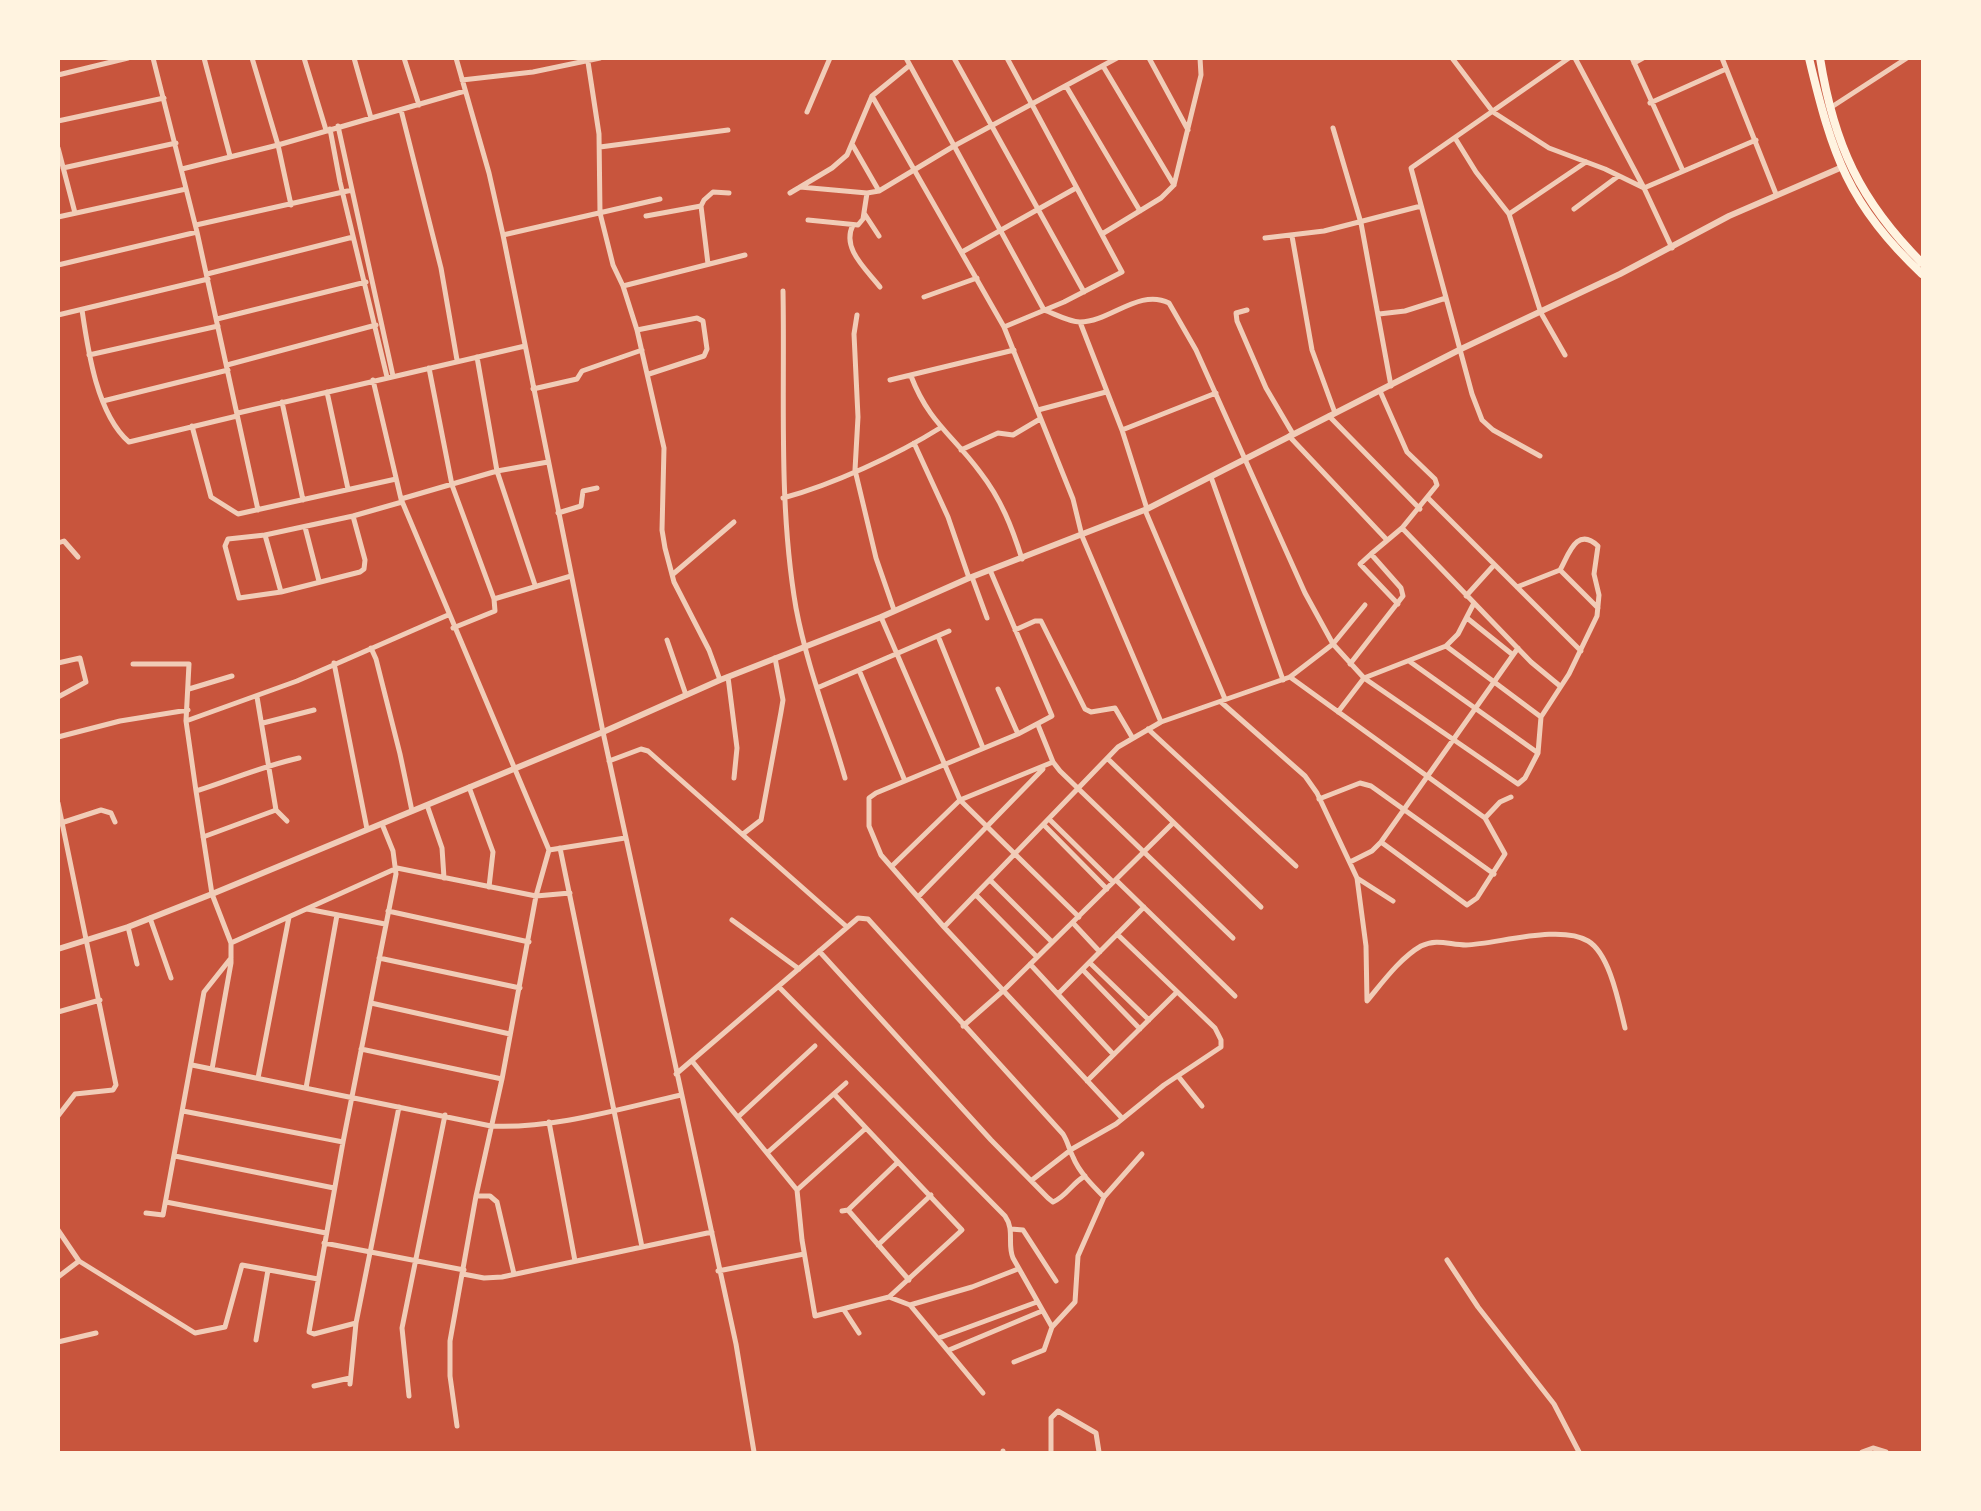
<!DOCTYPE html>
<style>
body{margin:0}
#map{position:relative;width:1981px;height:1511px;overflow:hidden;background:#c8553d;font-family:Inter,sans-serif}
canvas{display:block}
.frame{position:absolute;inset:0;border:60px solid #fff3e0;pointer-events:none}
</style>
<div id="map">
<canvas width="1981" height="1511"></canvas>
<div class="frame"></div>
</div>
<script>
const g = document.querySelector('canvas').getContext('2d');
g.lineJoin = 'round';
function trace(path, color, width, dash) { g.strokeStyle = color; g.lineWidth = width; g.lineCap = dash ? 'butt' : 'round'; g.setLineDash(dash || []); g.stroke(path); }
const minor = new Path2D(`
 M153 58 197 232 258 510
 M204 58 230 156
 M252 58 278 145 291 205
 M304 58 326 130
 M354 58 371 118
 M404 58 419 105
 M456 58 489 173 503 235 603 732 736 1344 754 1452
 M906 58 1044 310
 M954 58 1084 292
 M1149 58 1188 130
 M1452 58 1493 112 1549 148 1605 169 1644 188 1756 140
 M1575 58 1644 188 1672 248
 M1632 58 1683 171
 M1722 58 1776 194
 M588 62 599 134 600 213 613 265 623 286 637 330 664 448 662 530 665 548 674 582 709 650 720 680
 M1634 63 1643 58
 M1103 66 1174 185
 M58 75 128 58
 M462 80 533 72 600 58
 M1066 86 1140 211
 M872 96 1004 327 1073 499 1082 536 1161 722
 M1650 103 1726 69
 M1830 108 1907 58
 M401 110 441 268 457 360
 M807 112 830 58
 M58 121 164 98
 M338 126 393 376
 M1333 128 1361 223 1391 386
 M330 129 340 182 387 377
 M1455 138 1476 172 1509 214 1541 313 1565 355
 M852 144 879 191
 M600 147 728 130
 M58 148 75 213
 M63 168 176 143
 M182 169 278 145 465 91
 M800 187 867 193 879 191 954 146 1117 58
 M790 193 832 168 847 155 872 96 910 65
 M1574 209 1617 177
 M864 213 879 236
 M1509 214 1586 162
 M646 216 701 206
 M58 217 186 189
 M808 220 858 225 863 219 867 193
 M196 225 352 190
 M853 225C841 248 866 269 880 287
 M1102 234 1161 198 1174 185 1201 75 1200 58
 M503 235 660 199
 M1292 236 1312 350 1335 413
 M1265 238 1324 231 1421 206
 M962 252 1076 188
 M708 264 701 206 704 200 713 192 729 193
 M58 265 197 232
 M207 274 353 237
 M623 286 745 255
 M783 291C785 397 778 503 796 608 807 666 829 722 845 778
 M924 297 977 278
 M82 310C88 351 97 414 129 442L237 416
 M1044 310C1055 314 1069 322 1080 322 1110 322 1139 288 1169 303L1196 350 1305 593 1333 644 1364 678 1518 784 1525 778 1538 753 1541 717 1569 674 1597 616 1599 595 1594 574 1598 546C1576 525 1568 557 1560 570L1517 587
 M1247 310 1236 313 1237 321 1266 388 1293 434
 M1379 314 1405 311 1446 298
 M58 315 208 279
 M857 315 854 334 858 417 855 470 876 558 894 610
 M217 319 366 282
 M1080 322 1122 430 1147 509
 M1004 327 1064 302 1122 272 1007 58
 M637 330 697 318 703 321 707 349 704 356 649 374
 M89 355 218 326
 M477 357 497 471 535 585
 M227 365 376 325
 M429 368 452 485 494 599
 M911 376C929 423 953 435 980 472 1001 499 1012 527 1022 559
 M373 380 401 499 549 850
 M890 380 1014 350
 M533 389 577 379 582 371 642 350
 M327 392 348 489
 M103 401 228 370
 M282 402 303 500
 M1038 410 1106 392
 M238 413 525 346
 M1329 416 1420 509
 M192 426 211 497 238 514 396 479
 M1122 430 1216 393
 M1289 436 1387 540
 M914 443 948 517 969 578
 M961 450 998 433 1013 435 1040 419
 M1540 456 1493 430 1482 420 1472 394 1411 168 1569 58
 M1211 477 1283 680
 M783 498C832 485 897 455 940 428
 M401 499 497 471 548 462
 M1429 499 1581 651
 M1145 510 1225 699
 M558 513 581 506 583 491 597 488
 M353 516 365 560 364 569 360 572 281 592 239 598 225 546 228 539 265 535 353 516 402 502
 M305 527 319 581
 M1402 528 1531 662 1560 686
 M265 535 281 592
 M58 543 64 541 78 557
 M1371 554 1360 564 1398 604
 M990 570 1052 716 1018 734 876 793 869 798V826L881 855 944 927 1121 1117
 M1560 570 1598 608
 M672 575 734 522
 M972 577 987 618
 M1466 596 1494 565
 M881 617 960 800 1079 917
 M1467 618 1513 655
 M453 628 495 611 494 599 571 576
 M1015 630 1035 621H1041L1085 709 1091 712 1115 708 1132 737
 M938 636 983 748
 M667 640 686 695
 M1446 646 1541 717
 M371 648 376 659 400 754 412 811
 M1409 661 1538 753
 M58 663 80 658 86 682 58 697
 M334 663 367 829
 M133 664H189L186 721 196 791 212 894 231 943V963L212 1069
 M1350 664 1403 596 1401 588 1371 554 1402 528 1437 485 1435 479 1407 452 1380 391
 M728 677 737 748 734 778
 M1290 677 1485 818 1505 854 1477 898 1467 905 1381 842
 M817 688 859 670
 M189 689 232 676
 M998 689 1018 734
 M257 697 276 810 287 821
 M1221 702 1305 776 1317 793 1357 878 1366 946 1367 1001C1382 983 1400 958 1421 946 1437 938 1450 945 1466 945 1497 944 1560 924 1588 941 1610 954 1619 1004 1625 1028
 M1338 712 1364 678 1446 646 1458 634 1474 603
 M186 721 297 681 448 615
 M263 723 314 710
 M1038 725 1053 762 1060 771 1233 938
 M1148 729 1296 866
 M58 737 120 721 188 710
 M1108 759 1261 907
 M609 761 641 749 648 751 847 927
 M905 781 859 670 949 631
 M469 787 493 852 489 887
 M196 791C231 780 263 766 299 758
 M1319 799 1360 783 1371 786 1494 874
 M58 803 116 1085 113 1090 75 1094 58 1116
 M427 805 442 848 444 878
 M1485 818 1500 802 1511 797
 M1049 819 1113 882
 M58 824 101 810 111 813 115 822
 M1044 825 1107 889
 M743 834 761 820 781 712 783 700 775 658
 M203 837 276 810
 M560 848 642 1247
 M549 850 625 838
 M1350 862 1372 851 1381 842 1518 648
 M892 866 960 800 1053 762
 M1357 878 1393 901
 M990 880 1052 942
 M1116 880 1235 996
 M976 895 1037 957
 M918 897 1043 769
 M307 909 385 924
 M388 911 529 942
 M150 918 171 978
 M732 920 799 969
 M1073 923 1100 952
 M128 927 137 964
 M944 927 1118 747 1161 722 1290 677 1333 644 1365 605
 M231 943 397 868 536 896 570 893
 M819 951 991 1140 1048 1198 1053 1202C1067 1196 1072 1183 1085 1176
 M379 958 520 988
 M1090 963 1149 1020
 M1030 964 1113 1054
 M1083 970 1140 1029
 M779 987 1005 1216C1015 1230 1007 1244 1013 1258L1052 1327
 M1058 994 1144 907
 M371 1003 510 1034
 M58 1012 100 1000
 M963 1026 1004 990 1172 824
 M361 1049 502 1079
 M692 1061 797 1190 802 1240 815 1316 889 1297 910 1305 983 1393
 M192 1065 491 1126C554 1129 619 1109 681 1095
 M676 1074 858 918 868 919 1063 1134C1068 1142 1069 1149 1073 1157 1079 1172 1093 1186 1104 1197L1078 1256 1075 1302 1052 1327 1044 1350 1014 1362
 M1178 1076 1202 1106
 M258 1078 289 917
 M1087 1081 1177 992
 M306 1088 337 915
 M834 1094 962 1230 889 1297
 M183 1111 343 1142
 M738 1117 815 1046
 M549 1122 575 1261
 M767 1153 846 1083
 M175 1156 334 1188
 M1032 1180 1072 1149 1116 1124 1164 1085 1221 1047V1040L1215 1028 1117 934
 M797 1190 866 1128
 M476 1196H490L497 1202 514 1274
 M1104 1197 1142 1154
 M166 1202 326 1233
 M848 1210 909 1280
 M842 1211 848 1210 898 1162
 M146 1213 163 1215 204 992 231 958
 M1011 1229 1023 1230 1056 1281
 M58 1230 79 1261 195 1333 225 1327 242 1265 318 1279
 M324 1243 464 1270
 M878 1245 931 1195
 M1447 1260 1478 1307 1554 1404 1579 1452
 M718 1271 804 1254
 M463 1274 484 1278 502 1277 712 1232
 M58 1277 79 1261
 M910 1305 972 1287 1018 1269
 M844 1310 859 1333
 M356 1323 314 1334 309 1332 343 1142 396 874 393 851 382 824
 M939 1338 1037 1302
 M256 1340 268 1270
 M58 1342 96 1333
 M949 1350 1042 1311
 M350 1384 356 1323 399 1107
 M314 1386 350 1378
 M409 1396 402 1328 445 1115
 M457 1426 450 1376V1341L476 1196 502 1079 536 896 549 850
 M1003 1451V1452
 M1051 1452V1418L1058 1411 1096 1433 1099 1452
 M1862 1452 1873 1448 1886 1452`);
const tertiary = new Path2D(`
 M58 949 128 927 212 894 603 732 720 680 881 617 969 578 1147 509 1461 349 1620 274 1729 216 1840 168`);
const trunk = new Path2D(`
 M1809 58C1832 154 1848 205 1922 274
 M1820 58C1834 145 1860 201 1922 263`);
trace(minor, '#f1ccb7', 5);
trace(tertiary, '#f1ccb7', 6);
trace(trunk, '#fff3e0', 8);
</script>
